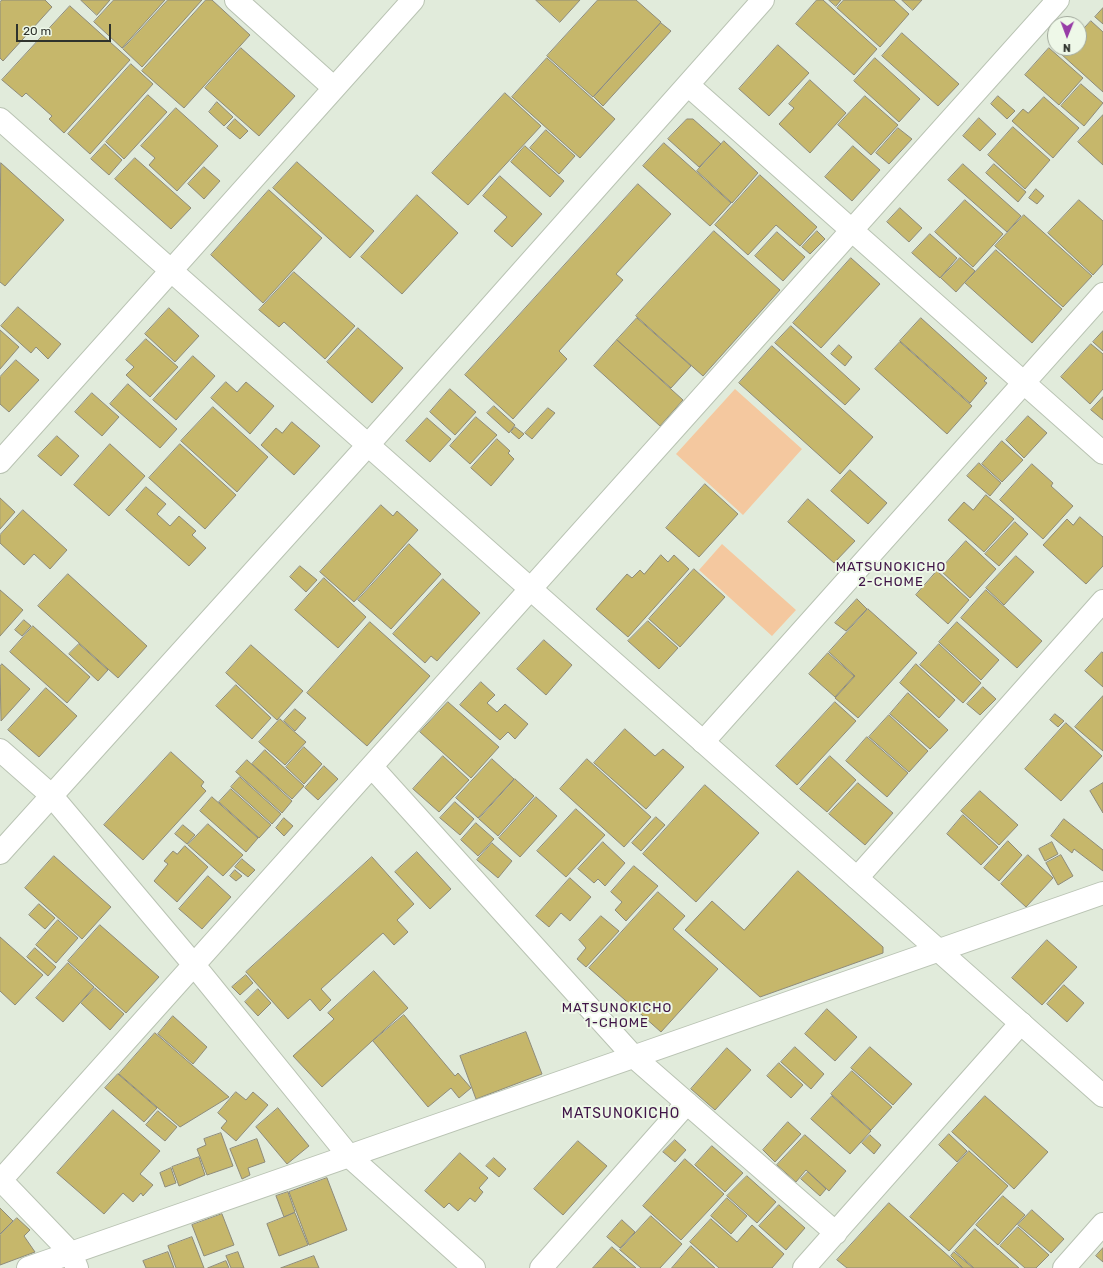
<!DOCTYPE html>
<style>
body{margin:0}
#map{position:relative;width:1103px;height:1268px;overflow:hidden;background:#e1ebdb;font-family:Rubik,sans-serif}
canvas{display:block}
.north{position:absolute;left:1047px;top:16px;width:40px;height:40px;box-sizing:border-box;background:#eef8e8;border:1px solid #a2a99d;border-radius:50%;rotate:181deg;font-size:11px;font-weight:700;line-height:16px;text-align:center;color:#2f332d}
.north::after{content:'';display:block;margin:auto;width:14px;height:18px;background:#973ca7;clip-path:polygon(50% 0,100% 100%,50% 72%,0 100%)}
.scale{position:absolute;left:16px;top:24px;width:95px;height:18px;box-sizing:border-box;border:2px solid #2f332d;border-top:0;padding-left:5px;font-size:12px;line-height:14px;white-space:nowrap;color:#2f332d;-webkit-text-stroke:3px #eef8e8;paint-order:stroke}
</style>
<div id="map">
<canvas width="1103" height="1268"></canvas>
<div class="north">N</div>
<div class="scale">20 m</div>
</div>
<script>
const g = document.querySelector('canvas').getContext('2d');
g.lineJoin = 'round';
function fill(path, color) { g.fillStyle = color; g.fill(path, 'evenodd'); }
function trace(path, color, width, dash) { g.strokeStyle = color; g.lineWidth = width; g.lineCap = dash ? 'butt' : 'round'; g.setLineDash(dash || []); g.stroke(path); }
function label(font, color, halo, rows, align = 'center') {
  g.font = font + ' Rubik,sans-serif'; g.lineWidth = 4; g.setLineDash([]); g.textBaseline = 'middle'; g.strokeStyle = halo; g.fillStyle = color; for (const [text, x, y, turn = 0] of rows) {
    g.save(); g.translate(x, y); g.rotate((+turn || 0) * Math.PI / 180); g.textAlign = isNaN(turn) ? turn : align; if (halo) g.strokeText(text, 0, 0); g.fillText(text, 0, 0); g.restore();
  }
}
const green = new Path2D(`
 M735 389 802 449 743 515 676 454Z
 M722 544 796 610 772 636 699 570Z`);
const building = new Path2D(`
 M2 0H45L52 7 3 61 0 58V3Z
 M81 0H110L97 15Z
 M114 0H165L122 48 94 22Z
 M168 0H202L142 67 123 49Z
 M206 0H212L250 35 184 108 142 71Z
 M536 0H580L560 22Z
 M598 0H636L661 22 593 97 547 56Z
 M817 0H823L877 49 854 75 796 24Z
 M829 0H841L836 6Z
 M844 0H894L909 14 880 47 837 8Z
 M902 0H922L913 10Z
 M70 6 130 60 64 133 49 119 52 116 26 93 22 97 2 80Z
 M1103 8V24L1095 17Z
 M1091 21 1103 32V92L1061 54 1066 48H1079V34Z
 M661 23 671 31 603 106 594 97Z
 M902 33 959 84 938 106 882 56Z
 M778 45 809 73 769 116 739 89Z
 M241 48 295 96 259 136 205 88Z
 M1049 48 1083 78 1059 105 1025 75Z
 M547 58 615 119 580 158 512 97Z
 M875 58 920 99 899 122 854 81Z
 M131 64 153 84 90 154 68 134Z
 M810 80 846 113 810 153 779 124 794 108 789 104Z
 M1081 84 1103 103 1084 126 1061 106Z
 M505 93 541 126 468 205 432 173Z
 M148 95 167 112 124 159 106 142Z
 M865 96 898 125 871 155 838 125Z
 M998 96 1015 111 1007 119 991 104Z
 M1044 97 1079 128 1053 158 1012 121 1023 109 1028 113Z
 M217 102 233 117 224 126 209 112Z
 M176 108 218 146 177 191 149 165 155 158 141 146Z
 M1103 115V165L1078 142Z
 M979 118 996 134 980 151 963 136Z
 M235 119 248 131 240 139 227 128Z
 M687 119H693L721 144 699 167 668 139Z
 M1013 127 1050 160 1025 189 988 155Z
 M898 128 912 139 889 164 876 153Z
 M546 130 575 156 559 174 530 148Z
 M724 141 758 173 732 203 697 171Z
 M664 143 731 203 710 226 643 166Z
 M105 144 122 160 109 175 91 159Z
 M525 146 564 181 550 197 511 162Z
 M853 146 880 170 852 201 825 177Z
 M135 158 191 208 171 229 115 179Z
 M297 162 374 231 350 258 273 188Z
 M1 163 64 220 5 286 0 282Z
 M963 164 1021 216 1007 232 948 180Z
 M994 164 1026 192 1018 202 986 173Z
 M204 167 220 181 204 199 188 184Z
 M760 175 817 227 800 246 776 225 748 255 715 225Z
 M500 176 542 214 512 247 494 231 507 217 483 196Z
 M638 184 671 214 616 274 623 280 559 351 567 359 513 419 465 375Z
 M1036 189 1044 196 1037 204 1029 198Z
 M269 190 322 238 263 303 211 255Z
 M417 195 458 233 402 294 361 257Z
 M965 200 1003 234 973 267 935 232Z
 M1079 200 1103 221V264L1093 275 1048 233Z
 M900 208 922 228 909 242 887 222Z
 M1024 215 1092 276 1063 307 995 246Z
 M714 231 780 290 703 376 636 316Z
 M817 231 825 239 810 254 802 247Z
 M777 232 805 257 783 281 755 256Z
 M930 234 957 258 940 278 912 253Z
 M996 250 1062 309 1032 343 965 283Z
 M851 258 880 284 821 348 793 323Z
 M960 258 975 271 956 292 941 278Z
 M294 272 355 326 325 359 284 322 279 327 259 310Z
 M18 307 61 344 48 359 36 347 31 353 1 326Z
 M169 308 199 336 175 362 145 334Z
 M637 318 691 366 671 388 617 340Z
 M921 318 987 378 984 381 987 383 970 403 900 341Z
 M791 326 860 389 845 405 775 343Z
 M358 328 403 368 372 403 327 362Z
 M0 330 19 347 0 369Z
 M1103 331V351L1093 342Z
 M146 339 178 367 150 397 126 375 134 367 126 360Z
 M617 340 683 400 660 426 594 366Z
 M900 342 972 406 947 434 875 369Z
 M1091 344 1103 354V389L1090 404 1061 377Z
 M839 345 852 357 845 366 831 354Z
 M772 346 873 437 840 474 739 383Z
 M193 356 215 376 176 420 153 400Z
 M16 360 39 380 9 412 0 404V377Z
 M226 382 237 392 246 382 274 406 250 434 211 398Z
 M128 384 177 429 160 448 110 404Z
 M450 389 476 412 455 435 430 412Z
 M92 393 119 417 102 436 75 412Z
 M1103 397V420L1091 410Z
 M494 406 515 425 509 433 487 413Z
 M213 407 268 457 237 492 181 441Z
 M548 408 555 413 532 439 525 433Z
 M1028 416 1047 433 1024 458 1006 440Z
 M476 417 497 435 470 464 450 446Z
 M427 418 451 439 430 462 406 441Z
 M292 422 320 446 294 475 261 445 276 428 282 433Z
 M515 427 524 434 519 439 511 432Z
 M57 436 79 456 61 476 38 456Z
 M497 439 510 451 508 453 514 459 491 486 471 468Z
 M1002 441 1023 460 1002 482 982 464Z
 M110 444 145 476 109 516 74 485Z
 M180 444 236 495 205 529 149 478Z
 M979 463 1001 483 990 496 967 476Z
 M1032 464 1053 483 1051 486 1073 506 1043 539 1000 500Z
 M850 470 887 503 868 524 831 491Z
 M705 484 738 514 699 557 666 528Z
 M146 487 166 504 157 514 170 526 179 516 196 531 192 535 206 548 189 566 126 510Z
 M986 495 1014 519 984 552 948 520 964 502 973 510Z
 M0 498 15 512 0 529Z
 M808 499 855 541 834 563 788 522Z
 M381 505 393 516 397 511 418 530 354 602 320 572Z
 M23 510 67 550 50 569 34 554 24 565 0 543V535Z
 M1080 517 1103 537V566L1086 584 1043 545 1067 519 1073 525Z
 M1015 522 1028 534 999 566 985 554Z
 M966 541 996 569 970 598 940 570Z
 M409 544 441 574 391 629 358 600Z
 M661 555 668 562 674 555 689 569 628 637 596 609 627 574 632 578 640 570 644 574Z
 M1016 556 1034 572 1004 605 986 588Z
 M300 566 317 580 306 592 290 577Z
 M694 569 725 597 680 647 649 619Z
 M937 571 969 600 948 624 916 595Z
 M68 574 147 646 118 678 38 606Z
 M324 578 366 617 338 648 295 610Z
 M443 579 480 613 437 661 431 656 425 663 393 634Z
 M0 590 23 610 0 636Z
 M986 590 1042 641 1017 668 961 618Z
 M857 599 867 609 846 631 835 623Z
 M868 609 917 653 858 718 835 698 855 676 829 652Z
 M24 620 31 626 22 636 15 630Z
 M648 621 678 648 659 669 628 641Z
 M370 622 430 676 367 746 307 693Z
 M957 622 999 660 981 680 939 642Z
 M33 626 90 677 67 703 10 652Z
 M544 640 572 665 546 695 517 669Z
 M79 644 108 670 98 681 69 654Z
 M939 644 981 683 963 703 920 665Z
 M251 645 303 691 277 720 226 673Z
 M1102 652 1103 653V687L1085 671Z
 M828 653 854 676 835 697 809 674Z
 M2 664 30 689 1 721 0 667Z
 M916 664 955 700 939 718 900 683Z
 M481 682 495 695 487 703 497 712 505 704 528 724 515 739 508 732 500 740 460 705Z
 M236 685 271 718 252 739 216 706Z
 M983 687 996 699 980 715 967 704Z
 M46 688 77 716 39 757 8 730Z
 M908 693 948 730 930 749 890 714Z
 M1103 696V751L1075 727Z
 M448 702 499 747 471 778 420 732Z
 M835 702 856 721 797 785 776 766Z
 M295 709 306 718 295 731 284 721Z
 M1055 714 1064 721 1058 727 1050 720Z
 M889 715 928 751 909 772 869 737Z
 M280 719 306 742 285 765 259 742Z
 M1066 723 1102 756 1061 801 1025 769Z
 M625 729 655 756 663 749 684 767 646 809 594 763Z
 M867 737 908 773 887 797 846 761Z
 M304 747 322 764 304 784 286 767Z
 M265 750 304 786 292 799 252 764Z
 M171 752 204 782 201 786 206 791 143 860 104 825Z
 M443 756 469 780 439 812 413 789Z
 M830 756 856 780 827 812 800 789Z
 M492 759 514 779 478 818 456 798Z
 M587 759 651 817 624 847 560 789Z
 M247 760 292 801 282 813 236 772Z
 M324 766 338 779 318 800 305 788Z
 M240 777 281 814 272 824 231 787Z
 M515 779 534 796 498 836 479 819Z
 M858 783 893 813 865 845 829 814Z
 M1103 783V813L1090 791Z
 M705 785 759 833 696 902 643 854Z
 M231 789 271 825 259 838 219 802Z
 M980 791 1018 825 999 845 961 811Z
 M212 797 258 838 246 852 200 811Z
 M536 797 557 816 520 857 499 838Z
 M455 802 474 819 460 835 440 818Z
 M576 809 605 835 566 877 537 851Z
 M963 815 998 847 981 865 947 834Z
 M656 817 665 825 641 851 632 843Z
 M284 818 293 826 284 836 276 828Z
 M1064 819 1103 850V871L1074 849 1072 853 1051 836Z
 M476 823 494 839 478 856 461 840Z
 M208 824 243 855 223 876 188 845Z
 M183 825 195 835 187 844 175 834Z
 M1008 841 1022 855 999 881 984 868Z
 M603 842 625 863 605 886 598 879 594 883 578 869Z
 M1052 842 1058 854 1045 861 1039 849Z
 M492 843 512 861 498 878 477 860Z
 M185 846 208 867 177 902 154 881 168 864 164 861 173 851 177 854Z
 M417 852 451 889 430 909 395 872Z
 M1028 855 1053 878 1026 907 1001 884Z
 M1061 855 1073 876 1058 885 1046 863Z
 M54 856 111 907 82 939 25 888Z
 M372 857 414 904 397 920 408 932 394 945 383 933 321 989 331 1000 320 1011 310 999 288 1019 246 972Z
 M242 859 255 870 248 877 235 867Z
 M634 866 658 886 626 921 615 910 622 902 611 892Z
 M235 870 242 876 236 881 230 876Z
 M798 871 883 947V953L760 997 685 930 712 901 744 930Z
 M208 876 231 897 202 929 179 909Z
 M570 878 591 897 570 921 561 913 549 927 536 916Z
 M658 892 685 916 673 929 718 969 661 1032 589 968Z
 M39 904 55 918 45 929 29 915Z
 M601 916 619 931 586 967 577 959 586 948 579 940Z
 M58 920 78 938 56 963 36 945Z
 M100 925 159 977 126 1013 68 961Z
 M0 937 43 975 15 1005 0 991Z
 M1047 940 1077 967 1042 1005 1012 978Z
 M35 948 56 967 48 976 27 957Z
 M68 963 94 987 63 1022 36 998Z
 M374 971 408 1008 322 1087 293 1056 334 1019 328 1013Z
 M246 975 253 983 240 995 232 987Z
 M1064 985 1084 1003 1067 1022 1047 1004Z
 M95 988 124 1014 110 1030 81 1003Z
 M258 989 271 1003 258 1016 245 1002Z
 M827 1009 857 1037 835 1061 805 1034Z
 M404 1015 455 1076 458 1073 471 1088 459 1098 451 1088 428 1107 373 1041Z
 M173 1016 207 1047 193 1064 158 1034Z
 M526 1032 542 1074 476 1099 460 1056Z
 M155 1033 229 1097 180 1127 119 1074Z
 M795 1047 824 1074 811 1089 781 1062Z
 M870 1047 912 1084 893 1105 851 1068Z
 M727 1048 751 1070 715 1110 691 1089Z
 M779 1063 803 1085 791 1098 767 1076Z
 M852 1071 892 1107 871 1130 831 1094Z
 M118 1074 157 1108 144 1122 105 1088Z
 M236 1092 246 1100 253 1092 268 1105 236 1141 221 1128 227 1121 218 1113Z
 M832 1096 871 1131 850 1154 811 1119Z
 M985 1096 1048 1152 1014 1189 952 1132Z
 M278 1108 309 1146 287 1164 256 1127Z
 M113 1110 160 1151 140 1174 153 1185 143 1196 141 1193 133 1202 123 1193 104 1214 57 1173Z
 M158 1111 177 1127 165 1141 146 1125Z
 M788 1122 801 1134 775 1162 763 1150Z
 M221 1133 233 1166 207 1175 197 1149 206 1145 204 1139Z
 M949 1134 967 1151 957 1162 939 1145Z
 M805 1135 846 1171 829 1191 806 1170 796 1182 777 1165Z
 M870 1135 881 1145 874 1154 862 1143Z
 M257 1139 265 1162 248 1168 250 1175 242 1179 230 1149Z
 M675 1140 686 1150 675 1162 663 1152Z
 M578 1141 607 1166 563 1215 534 1189Z
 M712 1146 743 1173 725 1192 695 1165Z
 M969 1151 1008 1186 949 1251 910 1217Z
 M460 1153 488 1178 479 1188 483 1192 475 1202 470 1198 458 1211 449 1203 444 1208 425 1191Z
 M199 1157 205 1175 179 1186 172 1167Z
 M494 1158 506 1169 499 1177 486 1166Z
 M685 1159 724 1194 681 1240 643 1206Z
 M171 1168 176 1183 165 1187 160 1173Z
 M808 1172 826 1189 820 1196 801 1179Z
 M747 1176 776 1202 757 1223 727 1196Z
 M327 1178 347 1230 309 1245 289 1192Z
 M288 1192 295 1212 284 1217 276 1196Z
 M1003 1196 1025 1215 998 1245 976 1225Z
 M727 1198 747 1216 731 1234 711 1216Z
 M889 1203 962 1268H847L837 1260Z
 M779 1205 805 1228 786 1250 759 1226Z
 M0 1208 13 1221 0 1234Z
 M1032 1210 1064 1239 1051 1253 1018 1225Z
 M295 1213 308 1245 279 1256 267 1224Z
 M222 1214 234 1245 204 1256 192 1225Z
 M651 1216 682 1244 660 1268H641L620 1250Z
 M17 1218 30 1230 24 1236 35 1252 0 1265V1235Z
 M711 1219 737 1242 752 1225 784 1254 772 1268H719L690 1242Z
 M622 1220 635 1232 620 1248 607 1237Z
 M1018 1227 1049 1255 1036 1268H1025L1000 1246Z
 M975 1229 1019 1268H974L955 1251Z
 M192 1237 204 1268H176L168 1246Z
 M691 1246 715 1268H672Z
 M612 1247 636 1268H593Z
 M1103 1248V1262L1096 1256Z
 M168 1252 174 1268H146L143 1261Z
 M238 1252 244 1268H231L226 1256Z
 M954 1252 973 1268H963L951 1256Z
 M314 1256 319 1268H281Z
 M226 1261 229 1268H208Z`);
const minor = new Path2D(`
 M236 0 334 88
 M688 85 1103 453
 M368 445 763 0
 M0 462 413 0
 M703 742 1103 294
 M0 750 51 795 194 965 349 1156 474 1268
 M372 767 634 1057 836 1233
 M857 878 1103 601
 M0 1179 71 1253 77 1268
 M1 1180 1058 0
 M28 1268 1103 893
 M541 1268 687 1103
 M804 1268 1021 1023
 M1064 1268 1103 1224`);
const tertiary = new Path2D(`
 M0 119 1103 1096
 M0 853 368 445`);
const neighbourhoodNames = [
 ["MATSUNOKICHO",891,567],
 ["2-CHOME",891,582],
 ["MATSUNOKICHO",617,1008],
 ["1-CHOME",617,1023]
];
const quarterNames = [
 ["MATSUNOKICHO",621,1114]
];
fill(green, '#f4c89f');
fill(building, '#c6b76b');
trace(building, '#8e8b7a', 1);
trace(minor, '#b9c3b3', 24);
trace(tertiary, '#b9c3b3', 24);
trace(minor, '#fff', 22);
trace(tertiary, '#fff', 22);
g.letterSpacing = '1px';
label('13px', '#3f1447', '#eef8e8', neighbourhoodNames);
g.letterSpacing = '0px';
g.letterSpacing = '1px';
label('14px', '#3f1447', '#eef8e8', quarterNames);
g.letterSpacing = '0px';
</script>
